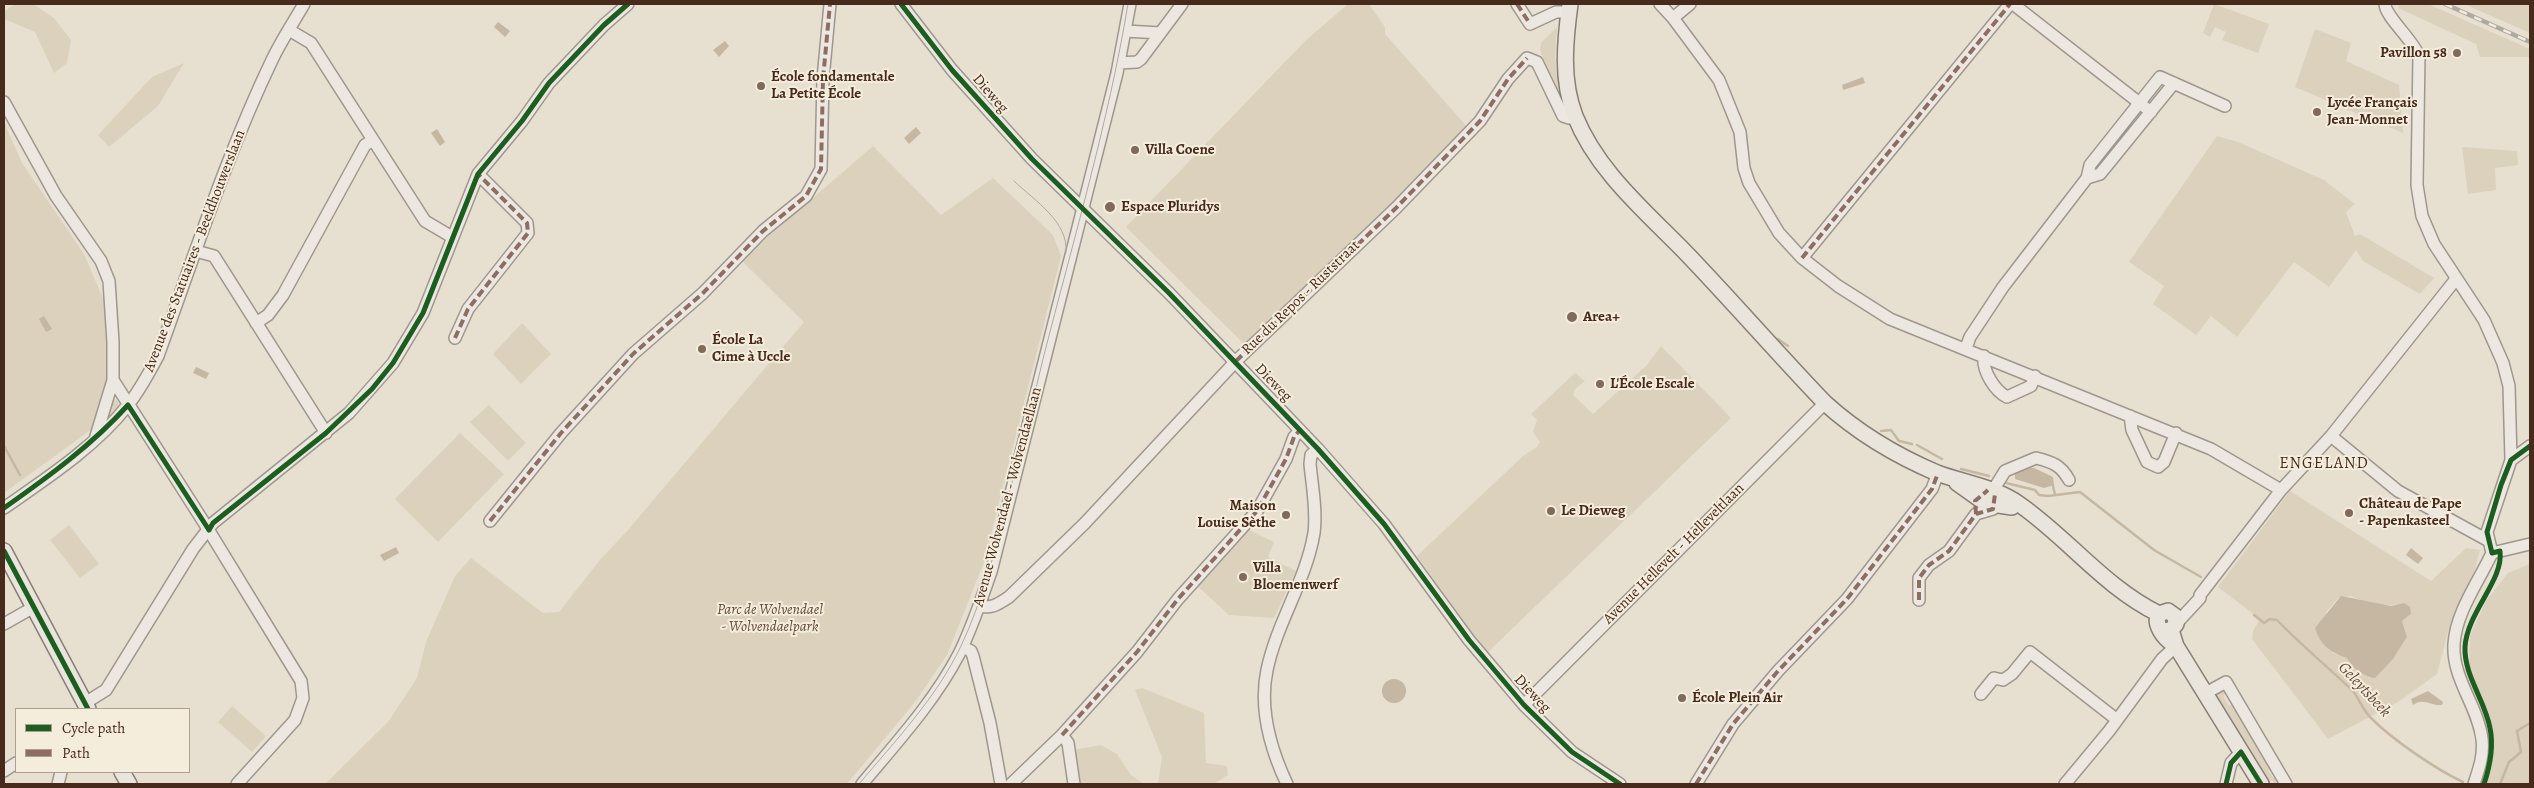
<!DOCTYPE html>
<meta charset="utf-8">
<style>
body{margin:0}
#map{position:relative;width:2534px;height:788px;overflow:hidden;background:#e7e0d1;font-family:Alegreya,serif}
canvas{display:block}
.frame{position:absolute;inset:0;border:5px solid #472a1c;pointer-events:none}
.legend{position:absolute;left:15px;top:708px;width:175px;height:65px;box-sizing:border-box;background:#f5eddc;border:1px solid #af9f8f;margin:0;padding:6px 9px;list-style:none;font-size:15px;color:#472a1c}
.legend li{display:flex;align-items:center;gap:10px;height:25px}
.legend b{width:25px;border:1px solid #af9f8f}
</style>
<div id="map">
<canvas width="2534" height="788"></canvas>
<div class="frame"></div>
<ul class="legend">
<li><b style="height:6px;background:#1b5e20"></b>Cycle path</li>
<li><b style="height:6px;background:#8d6e63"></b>Path</li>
</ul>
</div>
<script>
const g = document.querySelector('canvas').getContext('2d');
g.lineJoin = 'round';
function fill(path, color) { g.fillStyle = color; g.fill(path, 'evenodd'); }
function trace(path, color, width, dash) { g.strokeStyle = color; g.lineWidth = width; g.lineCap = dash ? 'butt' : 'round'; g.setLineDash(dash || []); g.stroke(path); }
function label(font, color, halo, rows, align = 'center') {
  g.font = font + ' Alegreya,serif'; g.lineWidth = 4; g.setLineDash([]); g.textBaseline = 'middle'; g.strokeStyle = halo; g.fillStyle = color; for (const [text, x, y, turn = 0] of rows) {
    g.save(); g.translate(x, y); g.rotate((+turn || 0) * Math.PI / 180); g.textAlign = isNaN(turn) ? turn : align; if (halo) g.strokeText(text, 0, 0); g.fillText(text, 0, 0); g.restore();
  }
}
const green = new Path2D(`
 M16 4H33L54 18 71 40 67 63 54 73 35 32 4 19V11Z
 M1348 4H1369L1385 27V34L1469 129 1246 346 1126 227 1305 41Z
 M2214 4 2269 24 2258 53 2222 40 2226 32 2215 27 2210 37 2203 33Z
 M2400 4H2428L2530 49V57H2480L2476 44 2398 8Z
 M2464 4H2530V33Z
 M1557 27 1555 57 1560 98 1540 50 1541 43Z
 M2315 29 2351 43 2346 61 2399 85 2403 133 2295 87Z
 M184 63 158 106 109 147 98 135 152 77Z
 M4 122 22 163 84 254 105 303 107 374 96 426 4 493Z
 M2217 136 2238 142 2324 180 2355 204 2346 212 2355 236 2360 234 2434 278 2420 294 2363 261 2356 250 2329 287 2294 262 2237 337 2211 316 2196 335 2153 304 2164 286 2129 262Z
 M873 146 941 215 993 178 1053 235 1061 256 984 562 947 655 915 702 847 784H325L388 722 417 678 426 642 455 576 471 558 543 613 559 612 599 561 628 530 804 322 741 260Z
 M2462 147 2517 151 2518 165 2495 168 2496 190 2468 194Z
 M522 323 551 354 521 384 493 354Z
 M1661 346 1731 418 1487 653 1417 556 1523 456 1537 447 1540 442 1533 432 1537 420 1531 414 1575 373 1585 381 1575 389 1573 395 1593 414 1647 365Z
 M113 400 118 401V411L107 420Z
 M489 405 526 443 508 461 470 422Z
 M460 433 504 474 438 542 395 499Z
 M2290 491 2431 581 2466 548 2480 550 2471 583 2448 632 2437 674 2398 702 2328 739 2252 639 2253 631 2260 619 2218 587ZM2351 596C2367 604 2387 607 2404 603L2411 614 2402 621 2407 637 2393 659 2348 658 2333 653 2326 612 2338 598Z
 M69 525 99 564 80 578 50 540Z
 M1247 529 1274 542 1268 557 1296 571 1274 618 1229 615 1195 584Z
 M2530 564V784H2479L2486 759 2462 669 2469 667 2470 636 2486 601 2508 573Z
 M2225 686 2228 692 2223 696 2229 706 2235 702 2273 766 2268 770 2273 778 2279 774 2282 779 2274 784 2272 780 2269 782 2215 693Z
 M1142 688 1204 713 1206 763 1227 766 1228 775 1214 784H1158L1162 757 1135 690Z
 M232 706 266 736 252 752 218 722Z
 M1101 745 1117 754 1131 775 1144 784H1077L1073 750Z`);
const water = new Path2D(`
 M498 22 510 31 505 37 494 27Z
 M725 41 729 46 719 57 713 50Z
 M1863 77 1865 83 1843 90 1842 85Z
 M916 127 921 133 909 144 904 138Z
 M437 129 445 142 440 146 431 133Z
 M44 316 52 329 46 332 39 319Z
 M196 367 209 373 206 379 193 373Z
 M2029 468H2034L2053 477 2054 485 2044 488 2015 479V473Z
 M396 547 399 553 384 561 380 555Z
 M2411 548 2423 558 2418 564 2406 555Z
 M2341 596 2391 606 2404 603 2410 607 2411 614 2402 621 2407 637 2393 659 2375 678C2364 677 2352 668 2347 658 2331 653 2320 645 2315 628Z
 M1382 691a12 12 0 1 1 24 0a12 12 0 1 1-24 0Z
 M2428 691 2443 702 2442 705C2431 706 2423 697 2413 705L2411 699Z`);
const stream = new Path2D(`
 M1778 339 1788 346
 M1881 431 1891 430 1899 441 1912 444
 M1917 445 1942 459
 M4 446 20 475
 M1961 469 1989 476
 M2006 483 2035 490 2039 495 2048 496 2080 492 2154 550 2201 577
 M2053 486 2055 495
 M2254 615 2264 623 2270 619 2277 620C2301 645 2328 667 2353 691 2358 697 2363 711 2372 719 2393 740 2437 770 2463 782
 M2500 784 2509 762 2521 752 2517 731 2530 723`);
const minor = new Path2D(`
 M901 4 952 70 1032 159 1169 293 1318 449 1384 524 1469 640 1524 705 1572 752 1620 784
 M1517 4 1530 24 1556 12H1569
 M1660 4 1673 18 1719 80 1740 132 1744 168 1749 183 1779 233 1802 258 1838 286 1890 319 2211 449 2281 490
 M2013 4 2151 112
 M2385 4C2385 16 2413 40 2419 56L2417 185 2422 216 2434 244 2484 320 2503 363 2509 386 2511 460 2487 532 2492 553
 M1673 18 1690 4
 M289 30 311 43 425 221 452 237
 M1126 31 1160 33
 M1119 63 1137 62 1141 59 1182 4
 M4 102 56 196 101 261 109 281 113 342V380L96 436
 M2087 178 2100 174 2174 83
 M196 251 214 256 326 433
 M1802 258 2010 4
 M256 323 268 315 283 295 365 145 373 140
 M455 338 468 309 528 233 527 223 478 174
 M1966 348 1970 337 2003 287 2087 178 2090 165 2160 77 2225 106
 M1984 356C1982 371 1995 391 2007 397L2031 386 2035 376
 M113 380 203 521 301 681 303 698 295 720 237 784
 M2130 416 2132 430 2147 462 2158 467 2164 462 2176 433
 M2331 436 2398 491 2489 541
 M2511 460 2530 446
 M1992 492 2005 471 2036 458C2052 462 2061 465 2069 480
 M4 508C47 478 95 447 128 405 140 390 149 373 158 356 194 257 226 156 272 60 281 41 293 23 304 4
 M490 521 561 433 633 354 703 293 763 231 806 196 821 169 823 79 830 4
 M2492 553 2530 544
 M1919 600V578L1929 565 1949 551 1976 514 1993 509 1995 500
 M979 606C992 609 998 604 1009 597L1085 523 1236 361 1396 208 1480 121 1508 79 1527 58 1537 62 1563 116 1569 118 1575 116
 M4 624 34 607
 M2176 624 2200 598V595L2281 490 2331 436 2456 279
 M963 647 971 651 973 656 990 723 1001 784
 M2206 693 2226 682 2286 784
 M1981 694 1994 678 2003 680 2012 674 2030 652 2116 719
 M85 703 106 690 193 549 213 523 349 413 393 363 423 313 478 174 522 121 549 83 604 25 628 4
 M1524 705 1825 403
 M1062 735 1068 743 1074 784
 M4 771 16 763
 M58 784 61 772
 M862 784C896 743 934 702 959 654 972 628 981 600 991 572L1117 73 1130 4
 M1011 784 1062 735 1137 652 1178 599 1257 511 1286 459 1294 437 1300 430
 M1287 784C1271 750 1259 708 1267 670 1277 622 1306 581 1314 533 1317 511 1312 485 1310 464L1311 455 1318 449
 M1696 784 1733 724 1778 671 1847 599 1932 489 1938 473
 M2065 784 2109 731 2162 659 2176 646
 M2226 784 2231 763 2241 752
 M2474 784C2479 769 2484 755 2482 739 2478 706 2452 679 2454 644 2456 612 2479 581 2492 553`);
const major = new Path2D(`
 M1570 4C1565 41 1561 80 1575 116 1597 171 1645 211 1686 253 1733 302 1778 354 1825 403 1857 432 1897 456 1937 473 1964 483 1995 487 2019 504 2068 538 2104 587 2159 614
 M1957 483 1985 503 2012 507
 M4 551 88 709
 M2171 630 2176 646 2261 784
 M2164 631 2171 630 2176 624 2175 616 2168 611 2159 614C2153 624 2164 638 2173 644
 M122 772 129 784`);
const tram = new Path2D(`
 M1014 181C1035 201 1069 222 1066 253
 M859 784C895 741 937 697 961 646 983 599 996 548 1008 498 1020 452 1032 406 1043 359 1073 241 1108 124 1128 4`);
const rail = new Path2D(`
 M2445 4 2530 42`);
const quiet = new Path2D(`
 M1517 4 1530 24
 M1802 258 2010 4
 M455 338 468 309 528 233 527 223 478 174
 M1236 361 1396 208 1480 121 1508 79 1527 58
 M1976 514 1975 501 1988 490
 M490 521 561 433 633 354 703 293 763 231 806 196 821 169 823 79 830 4
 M1919 600V578L1929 565 1949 551 1976 514 1993 509 1995 494
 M1062 735 1137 652 1178 599 1257 511 1286 459 1294 437 1300 430
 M1696 784 1733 724 1778 671 1847 599 1932 489 1938 473`);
const cycleway = new Path2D(`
 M901 4 952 70 1032 159 1169 293 1318 449 1384 524 1469 640 1524 705 1572 752 1620 784
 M4 508C48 477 92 445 128 405L209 530
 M209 530 213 523 326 433 372 389 393 363 423 313 478 174 522 121 549 83 604 25 628 4
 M4 551 88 709
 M2226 784 2231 763 2241 752 2261 784
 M2484 784C2490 766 2494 747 2490 728 2485 700 2464 676 2465 647 2467 612 2504 580 2500 551L2492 553 2487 532 2501 485 2511 460 2530 446`);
const markers = [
 [2457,53,5,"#7f6a5b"],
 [761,86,5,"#7f6a5b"],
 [2317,112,5,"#7f6a5b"],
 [1135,150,5,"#7f6a5b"],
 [1110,207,6,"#7f6a5b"],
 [1572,317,6,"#7f6a5b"],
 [702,349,5,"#7f6a5b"],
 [1600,384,5,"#7f6a5b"],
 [1551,511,5,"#7f6a5b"],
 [2349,513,5,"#7f6a5b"],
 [1286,515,5,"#7f6a5b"],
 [1243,577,5,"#7f6a5b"],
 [1682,698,5,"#7f6a5b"]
];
const poiNames = [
 ["Pavillon 58",2447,53,"right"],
 ["École fondamentale",771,77],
 ["La Petite École",771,94],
 ["Lycée Français",2327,103],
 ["Jean-Monnet",2327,120],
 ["Villa Coene",1145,150],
 ["Espace Pluridys",1121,207],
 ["Area+",1583,317],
 ["École La",712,340],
 ["Cime à Uccle",712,357],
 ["L'École Escale",1610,384],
 ["Château de Pape",2359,504],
 ["- Papenkasteel",2359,521],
 ["Maison",1276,506,"right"],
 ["Louise Sèthe",1276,523,"right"],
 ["Le Dieweg",1561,511],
 ["Villa",1253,568],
 ["Bloemenwerf",1253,585],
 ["École Plein Air",1692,698]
];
const streetNames = [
 ["Dieweg",990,94,49],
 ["Avenue des Statuaires - Beeldhouwerslaan",195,251,-69],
 ["Rue du Repos - Ruststraat",1301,298,-44],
 ["Dieweg",1273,383,46],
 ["Avenue Wolvendael - Wolvendaellaan",1008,497,-75],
 ["Avenue Hellevelt - Helleveltlaan",1674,554,-45],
 ["Dieweg",1532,694,47]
];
const parkNames = [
 ["Parc de Wolvendael",770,610],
 ["- Wolvendaelpark",770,627]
];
const neighbourhoodNames = [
 ["ENGELAND",2324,464]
];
const waterNames = [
 ["Geleytsbeek",2364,690,47]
];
fill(green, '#dbd1bd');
fill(water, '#c5b7a2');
trace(stream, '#c5b7a2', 2.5);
trace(minor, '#9e978d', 14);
trace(major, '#877f75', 18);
trace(minor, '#ece8e1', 11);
trace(major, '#e9e4dc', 15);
trace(tram, '#afa9a1', 1);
trace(rail, '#afa9a1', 4.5);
trace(rail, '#f5eddc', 2.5, [8]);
trace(quiet, '#8d6e63', 4, [8, 4]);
trace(cycleway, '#1b5e20', 5);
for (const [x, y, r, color] of markers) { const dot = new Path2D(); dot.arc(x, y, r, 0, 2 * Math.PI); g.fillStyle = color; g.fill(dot); trace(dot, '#f5eddc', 2); }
label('bold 15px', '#472a1c', '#f5eddc', poiNames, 'left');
label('15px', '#472a1c', '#f5eddc', streetNames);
label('italic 15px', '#634939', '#f5eddc', parkNames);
g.letterSpacing = '1px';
label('16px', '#472a1c', '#f5eddc', neighbourhoodNames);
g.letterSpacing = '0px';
label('italic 16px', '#634938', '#f5eddc', waterNames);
</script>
